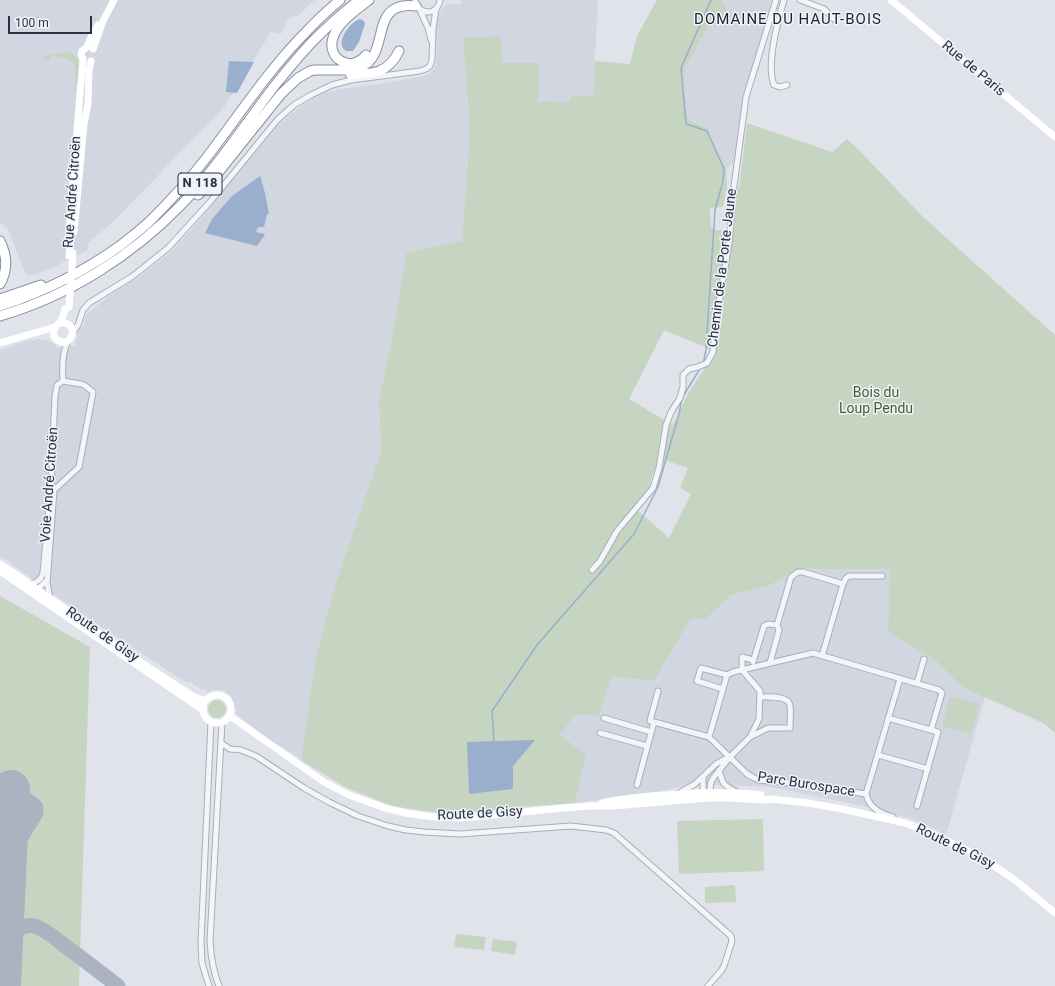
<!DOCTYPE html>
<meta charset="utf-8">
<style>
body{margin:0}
#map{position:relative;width:1055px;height:986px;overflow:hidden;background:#e0e4ea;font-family:Roboto,sans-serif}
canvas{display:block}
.scale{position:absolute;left:8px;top:16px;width:84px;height:18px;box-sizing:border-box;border:2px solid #273044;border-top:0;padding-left:5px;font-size:12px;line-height:14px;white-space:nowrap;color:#273044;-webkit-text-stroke:3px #f0f3f8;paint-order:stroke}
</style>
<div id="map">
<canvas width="1055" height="986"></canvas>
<div class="scale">100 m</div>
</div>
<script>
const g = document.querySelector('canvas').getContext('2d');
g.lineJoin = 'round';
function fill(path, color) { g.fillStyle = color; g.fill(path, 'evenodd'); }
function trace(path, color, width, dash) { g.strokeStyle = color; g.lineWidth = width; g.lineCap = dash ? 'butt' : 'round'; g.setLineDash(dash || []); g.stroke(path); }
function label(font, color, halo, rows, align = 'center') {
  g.font = font + ' Roboto,sans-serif'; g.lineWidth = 3; g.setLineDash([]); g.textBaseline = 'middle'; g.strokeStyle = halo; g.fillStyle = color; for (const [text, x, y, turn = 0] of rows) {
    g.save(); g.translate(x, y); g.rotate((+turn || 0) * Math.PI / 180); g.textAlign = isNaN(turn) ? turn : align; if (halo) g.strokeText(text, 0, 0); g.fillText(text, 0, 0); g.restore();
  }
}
const built = new Path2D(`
 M0 0H315L299 15 289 18 281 34 271 32 225 106 115 220 88 243 87 251 56 266 33 275H26L8 229 0 222Z
 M461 0H598L593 97 571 96 570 102 538 101 501 63 463 38 470 130 462 242 406 253 392 338 379 401 381 451 336 582 316 656 301 760 294 754 272 742 237 715 233 701 231 696 227 693 225 690 209 691 208 693 203 689 202 690 190 682 187 683 76 610 0 556V350L26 341 39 339 47 340 53 343 57 347H69L72 345 75 346 78 330 84 326 86 315 89 312 110 295 142 275 166 256 175 247 201 219 278 125 288 116 309 101 325 93 340 89 398 81 423 76 431 73 436 65 437 47 435 26 438 14 447 4H461Z
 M722 0H772L745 93 741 126 734 163 726 168 707 128 688 120 684 85 685 67 709 26 720 22 732 21 726 9Z
 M797 569H891L888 632 936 661 962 687 985 697 946 835 916 820 872 808 771 787 695 784 655 792 575 803 586 754 560 735 575 715 599 716 611 677 654 681 690 620 707 618 731 595 769 586Z`);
const green = new Path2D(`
 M657 0H722L726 9 735 15 732 21 720 22 709 26 685 67 684 85 688 120 707 128 726 168 727 188 739 189 747 123 832 152 847 139 860 151 922 216 1055 335V733L1045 724 962 687 936 661 888 632 890 569H797L769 586 731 595 707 618 690 620 654 681 611 677 599 716 575 715 560 735 586 754 575 803 517 807 454 815 392 806 347 788 301 760 316 656 336 582 381 451 379 401 392 338 406 253 462 241 470 130 463 38 501 36 502 63H538V101L570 102 571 96H593L595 61 630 64 637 36ZM726 191 732 192 728 231 715 230 711 227 710 208 723 207ZM664 330 705 347 715 353 689 392 673 425 629 399ZM667 461 688 468 680 488 691 494 669 538 634 507 649 487 656 465Z
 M65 52C68 53 72 53 74 55 83 60 79 76 78 84H75C77 59 74 60 51 56L50 60 42 59V57Z
 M0 596 90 647 79 986H0Z
 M950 696 980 704 971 734 942 726Z
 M208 709a9 9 0 1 1 18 0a9 9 0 1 1-18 0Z
 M763 819 764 871 679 874 677 821Z
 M735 885 736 902 705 903V887Z
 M456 934 486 937 484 950 454 947Z
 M493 939 517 942 515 955 491 951Z`);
const water = new Path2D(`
 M360 19 364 21 365 24 359 42 353 51H346C344 49 343 49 342 46 339 37 352 21 360 19Z
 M229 61 254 62 237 93 226 92Z
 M260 176 265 193 269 214H267L264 227H258L256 232 265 234 264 236 257 246 205 233 212 219 232 196Z
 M535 740 513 766V789L469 794 467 742Z`);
const stream = new Path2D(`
 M703 364 706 350 715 210 723 181 724 169 707 131 686 124 681 68 711 0
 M494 743 492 711 537 645 634 534 658 487 679 414 682 398 701 367`);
const taxiway = new Path2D(`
 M0 808C10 796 25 795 36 807V813L8 858
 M0 833 9 841
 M4 955C7 942 12 928 27 926 31 925 35 926 39 928 50 933 60 942 69 949 86 961 102 974 118 986`);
const runway = new Path2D(`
 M2 986 11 789`);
const street = new Path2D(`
 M415 0C418 16 438 16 440 0
 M784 0C778 20 766 65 774 85L780 87 787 85
 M800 0 824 9 835 20
 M420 10 428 28 431 40
 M73 332 78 325 83 310 89 303 133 276 168 248 210 202 278 119 294 105 311 95 332 85 351 80 420 71 426 69 430 66 432 60 433 29 436 9
 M592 570 600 561 617 531 653 488 659 468 666 425 671 412 680 398 683 387V375L689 369 698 367 707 363 713 352 716 321 729 243 734 186 746 97 776 0
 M30 584C37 583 41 580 43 573L51 484 55 396 57 385 63 381
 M34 589 40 587 47 580
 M50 598 47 583 54 490 79 467 93 392 84 385 81 384 63 381C62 368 62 353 68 341
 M822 656 843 584 846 578 849 576H882
 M753 662 764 626 768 624 777 625 791 577 798 572H803L843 584
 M770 663 779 630 777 625
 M917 683 924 659
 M723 689 697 681 701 668 727 675
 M604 718 651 732
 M888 718 938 732 917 806
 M654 722 650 721 658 691
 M600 733 647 746
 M750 737 768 728H790C790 721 791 711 790 705 788 695 768 697 760 697
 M221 743 230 749 241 750 256 756 304 788 329 802 358 816 388 826 406 830 424 832 460 834 571 826 606 830 614 833 731 936 732 941 724 966 721 971 708 986
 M878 755 928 769
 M719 770C723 785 723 785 737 792
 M703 777V788L707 795
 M637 785 654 722 709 737
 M679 793 695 784 716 764 727 758
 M866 794 810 785 759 780 754 778 747 774 709 737 727 675 733 672 813 653 939 690 942 693 931 730
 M709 795 711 782 714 777 730 757 750 737 759 719 760 691 742 670V657L753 660
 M893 817C881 814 869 808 866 794L900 679
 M209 986 202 963 201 942 211 722
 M219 986C213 971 211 957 210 941L222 722`);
const secondary = new Path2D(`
 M891 0 1055 137
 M87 47 90 39 98 25
 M93 49 103 21 114 0
 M74 232 84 124 88 103 89 71 91 61
 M69 256 70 245V213L83 59 81 55 82 51 87 47
 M60 323C80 321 73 348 59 341 54 339 52 333 55 328 56 325 59 324 61 321 63 317 64 314 65 309
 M0 343 55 327
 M0 564 30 584 151 669 194 697 206 701
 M0 571 203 710
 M203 709a14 14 0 1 1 28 0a14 14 0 1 1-28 0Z
 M230 716 324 782 349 795 385 808 405 813 434 817 461 818 564 808 590 806H613L708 798H727L766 800 770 799 808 803 842 809 905 823 924 830 939 837 981 857 1015 880 1055 913
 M602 803C623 798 645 796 666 795 699 792 728 791 761 795`);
const highway = new Path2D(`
 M366 55C351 74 324 58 334 35 340 21 357 9 369 0
 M350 74C372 74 388 74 399 51
 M198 195 213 179 281 94 298 78 310 71 315 70H350C398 64 362 0 416 6
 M0 241C7 255 8 270 0 284
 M0 299 41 285
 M0 306C43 292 84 272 121 245 131 237 142 229 151 220 171 200 190 179 207 157 240 114 269 69 307 31 317 20 328 10 340 0
 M0 316C68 296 132 256 181 205 217 168 245 124 276 84 289 68 302 52 316 38 329 25 344 12 359 0`);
const secondaryBridge = new Path2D(`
 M69 307 73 253`);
const shields = [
 [200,184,44]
];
const shieldNames = [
 ["N 118",200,184]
];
const streetNames = [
 ["Rue de Paris",973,69,40],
 ["Rue André Citroën",73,192,-86],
 ["Chemin de la Porte Jaune",723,268,-83],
 ["Voie André Citroën",50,485,-86],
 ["Route de Gisy",102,635,35],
 ["Parc Burospace",806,785,9],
 ["Route de Gisy",480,814,-3],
 ["Route de Gisy",955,847,26]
];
const parkNames = [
 ["Bois du",876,393],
 ["Loup Pendu",876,409]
];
const neighbourhoodNames = [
 ["DOMAINE DU HAUT-BOIS",788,20]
];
fill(built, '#d2d6e0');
fill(green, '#c5d5c1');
fill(water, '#99afcd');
trace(stream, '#99afcd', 1.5);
trace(taxiway, '#acb3c0', 15);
trace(runway, '#acb3c0', 38);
trace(street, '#a8aeb8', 7);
trace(highway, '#8790a2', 11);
trace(street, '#f4f5f8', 5);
trace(secondary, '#fff', 7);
trace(highway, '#fff', 9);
trace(secondaryBridge, '#fff', 7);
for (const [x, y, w] of shields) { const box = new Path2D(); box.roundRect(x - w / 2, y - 11, w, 22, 3); g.fillStyle = '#f0f3f8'; g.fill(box); trace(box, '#273044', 1); }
label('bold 13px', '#273044', null, shieldNames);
label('14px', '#273044', '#f0f3f8', streetNames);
label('14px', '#396033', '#f0f3f8', parkNames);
g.letterSpacing = '1px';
label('15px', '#1a2134', '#f0f3f8', neighbourhoodNames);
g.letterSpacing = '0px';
</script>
